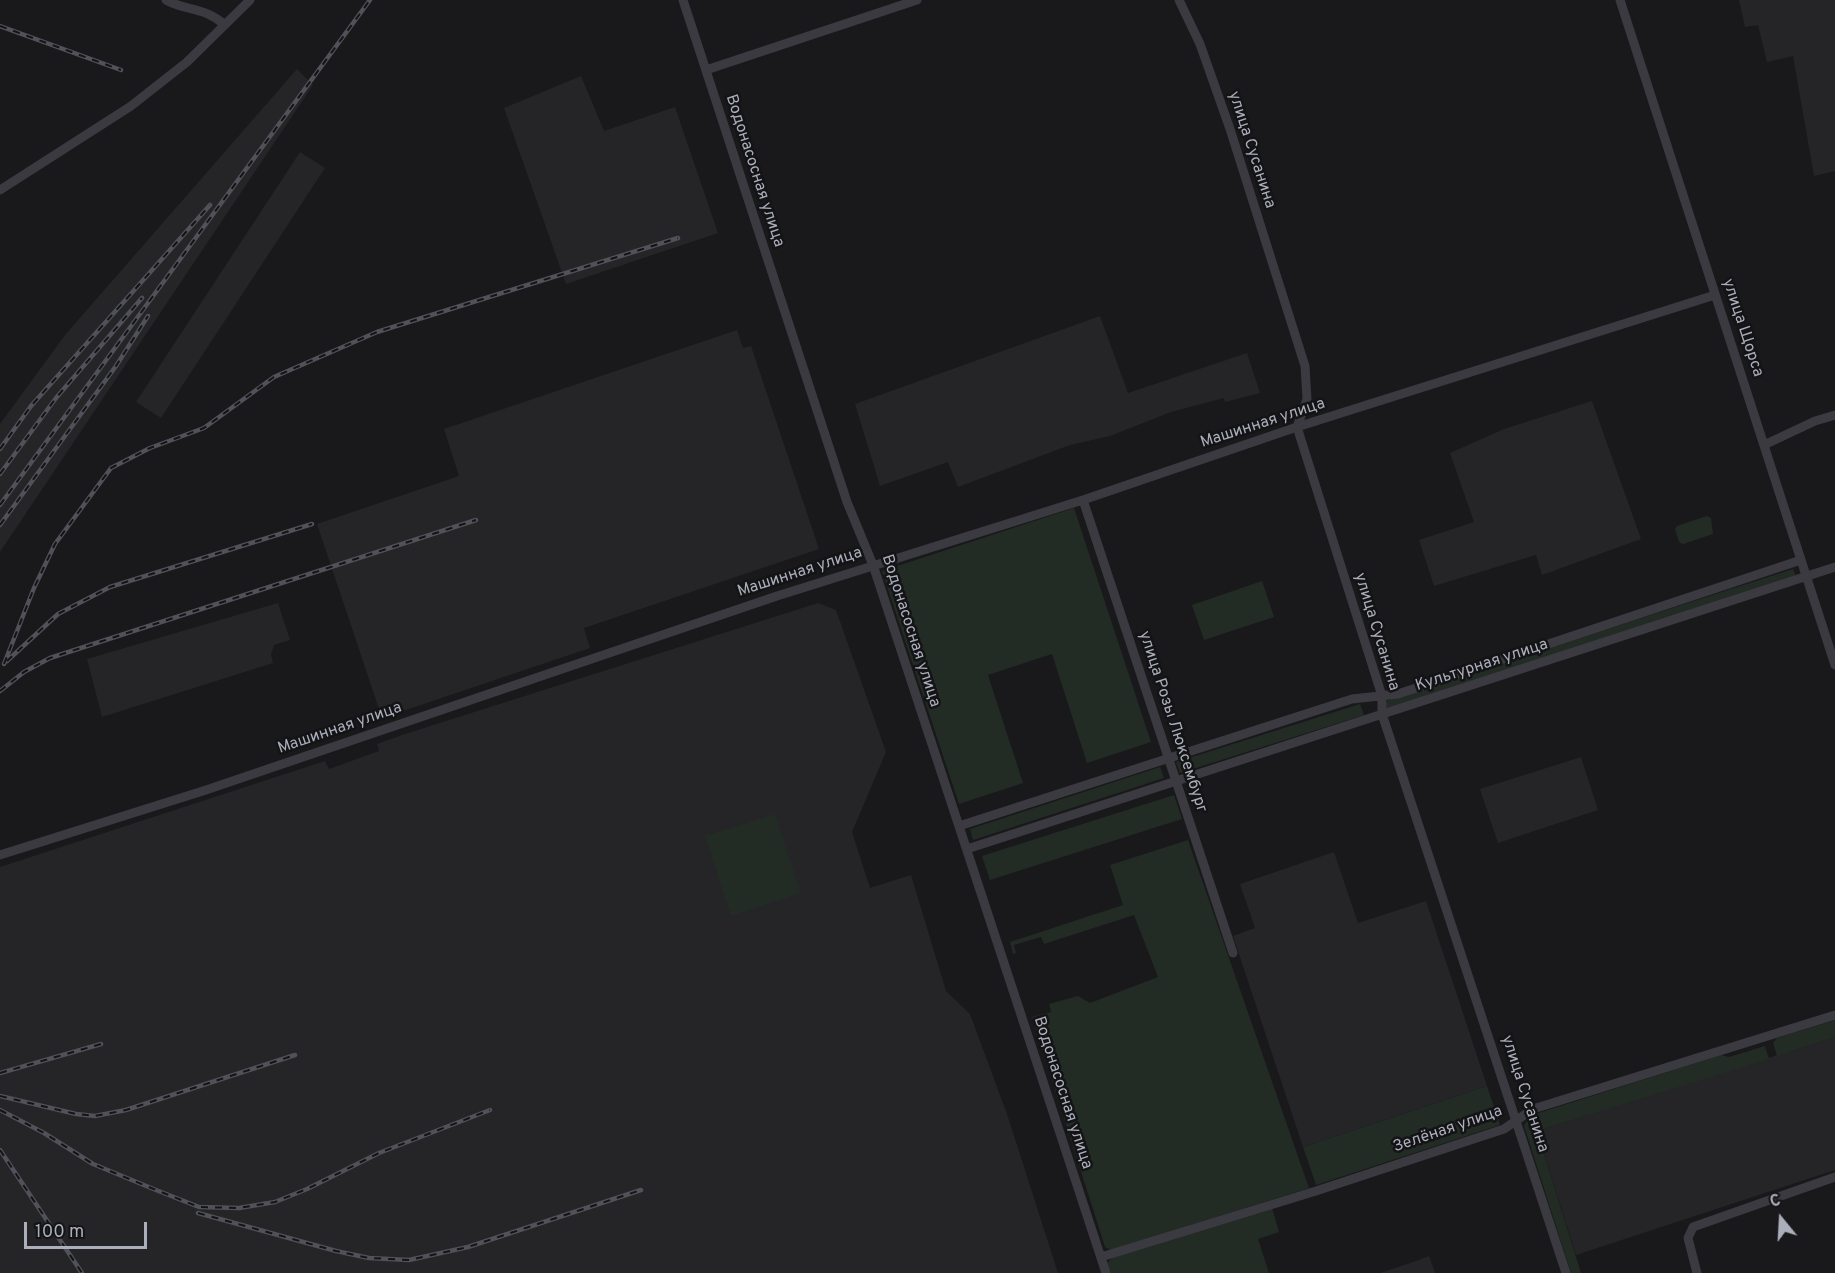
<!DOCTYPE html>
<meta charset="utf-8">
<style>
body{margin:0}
#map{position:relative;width:1835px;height:1273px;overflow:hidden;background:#19191b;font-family:Overpass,sans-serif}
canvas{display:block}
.north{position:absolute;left:1751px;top:1189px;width:60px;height:60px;-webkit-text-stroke:4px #141416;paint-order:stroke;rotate:342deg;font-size:16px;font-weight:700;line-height:24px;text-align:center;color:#abaebb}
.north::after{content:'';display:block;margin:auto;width:21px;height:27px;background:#abaebb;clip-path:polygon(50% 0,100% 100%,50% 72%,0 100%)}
.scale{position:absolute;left:24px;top:1222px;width:123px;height:27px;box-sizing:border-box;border:3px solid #abaebb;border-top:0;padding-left:8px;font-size:18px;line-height:21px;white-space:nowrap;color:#abaebb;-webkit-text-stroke:4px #141416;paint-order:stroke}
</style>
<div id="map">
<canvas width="1835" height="1273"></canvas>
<div class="north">С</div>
<div class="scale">100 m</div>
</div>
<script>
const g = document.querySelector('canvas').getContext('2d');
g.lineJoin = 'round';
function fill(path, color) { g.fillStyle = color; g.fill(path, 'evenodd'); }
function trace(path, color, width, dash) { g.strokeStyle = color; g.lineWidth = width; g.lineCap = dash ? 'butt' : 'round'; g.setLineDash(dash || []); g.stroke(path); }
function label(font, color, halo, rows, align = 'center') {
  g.font = font + ' Overpass,sans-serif'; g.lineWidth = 5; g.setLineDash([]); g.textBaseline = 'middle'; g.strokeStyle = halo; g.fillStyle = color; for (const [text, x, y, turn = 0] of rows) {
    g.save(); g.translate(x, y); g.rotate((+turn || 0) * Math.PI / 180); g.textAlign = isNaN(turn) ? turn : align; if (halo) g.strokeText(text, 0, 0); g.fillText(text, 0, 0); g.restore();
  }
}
const built = new Path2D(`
 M1739 0H1835V171L1814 176 1793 56 1767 62 1758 25 1745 27Z
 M297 69 313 85 0 552V424L65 335Z
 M581 76 604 131 675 107 718 233 566 284 504 108Z
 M300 152 325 168 161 418 136 402Z
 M1100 316 1128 393 1247 353 1260 393 1225 402 1224 398 1171 412 1110 436 1070 445 958 487 948 462 880 486 855 404Z
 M737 330 743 348 751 346 819 549 584 628 590 648 382 718 317 524 459 476 444 429Z
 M1592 401 1641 539 1542 575 1536 555 1434 586 1419 540 1474 522 1450 453 1504 429Z
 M278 603 290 640 274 645 271 655 273 663 102 717 87 659Z
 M818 603 836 610 886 752 852 832 870 888 911 875 946 991 970 1014 1007 1114 1058 1273H0V867L325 761 329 769 379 751 377 744 405 734Z
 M1581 757 1598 810 1498 843 1480 789Z
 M1334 852 1358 923 1426 901 1487 1086 1303 1147 1233 936 1255 928 1240 884Z
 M1835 1037V1170L1576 1255 1537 1131Z
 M1429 1256 1435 1273H1380L1419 1260Z`);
const green = new Path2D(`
 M1074 508 1151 742 1087 763 1052 654 988 675 1023 783 959 804 882 571Z
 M1707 516 1711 518 1713 534 1683 544 1679 542 1675 529 1677 526Z
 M1793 569 1796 576 1388 708 1385 705 1388 700Z
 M1262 581 1274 617 1204 640 1192 605Z
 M1360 704 1364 715 1180 773 1176 762Z
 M1160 767 1164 778 973 840 970 829Z
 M1174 795 1182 819 990 880 982 856Z
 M775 814 801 893 731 916 705 836Z
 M1188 840 1309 1188 1111 1250 1105 1247 1032 1017 1051 1012 1049 1004 1078 996 1090 1003 1158 977 1134 915 1044 944 1041 937 1014 945 1016 953 1013 954 1010 942 1123 905 1110 865Z
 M1835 1020V1037L1777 1056 1773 1043 1777 1038Z
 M1765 1046 1769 1059 1537 1131 1581 1273H1571L1524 1126 1529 1116 1721 1055 1729 1057Z
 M1487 1086 1500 1125 1316 1185 1303 1147Z
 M1272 1208 1279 1232 1258 1239 1269 1273H1111L1107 1263 1113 1257Z`);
const minor = new Path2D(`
 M166 0C188 12 203 6 225 25
 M683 0 847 502 873 565 1106 1273
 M1179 0 1200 44 1230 129 1305 366 1307 399 1297 427 1382 696V714L1566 1273
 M1620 0 1835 665
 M706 70 917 0
 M0 190 131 106 187 62 250 0
 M1764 445 1815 421 1835 415
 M1083 500 1233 953
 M959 826 1352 699 1398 694 1801 560
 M967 849 1835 567
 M0 855 206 790 777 596 1083 500 1297 427 1715 295
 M1101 1257 1316 1191 1504 1129 1533 1109 1835 1015
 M1697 1273 1688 1238 1693 1227 1835 1177`);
const rail = new Path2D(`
 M0 26 121 70
 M0 449 31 406 210 205
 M0 474 56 398 142 298
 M0 505 370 0
 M0 525 116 366 148 316
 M7 661 58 614 110 587 312 524
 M4 664 34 588 55 544 111 468 150 448 204 428 274 377 377 332 678 238
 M0 691 24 672 50 658 476 520
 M0 1073 101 1044
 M0 1096 76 1114 95 1116 126 1110 295 1055
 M0 1110 44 1133 93 1164 156 1190 199 1207 239 1208 275 1202 307 1189 379 1153 490 1110
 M0 1150 82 1273
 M198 1213 336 1251 369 1258 409 1260 468 1247 641 1190`);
const streetNames = [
 ["улица Сусанина",1251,150,72],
 ["Водонасосная улица",754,171,72],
 ["улица Щорса",1742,328,72],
 ["Машинная улица",1263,424,-18],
 ["Машинная улица",800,573,-18],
 ["Водонасосная улица",910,631,72],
 ["улица Сусанина",1376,632,73],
 ["Культурная улица",1482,666,-18],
 ["улица Розы Люксембург",1172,722,72],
 ["Машинная улица",340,729,-19],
 ["Водонасосная улица",1062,1093,72],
 ["улица Сусанина",1524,1094,72],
 ["Зелёная улица",1448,1130,-19]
];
fill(built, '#252528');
fill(green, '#232b25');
trace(minor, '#3a3a40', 9);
trace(rail, '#515259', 4.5);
trace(rail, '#141416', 2, [7]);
label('16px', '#abaebb', '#141416', streetNames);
</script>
